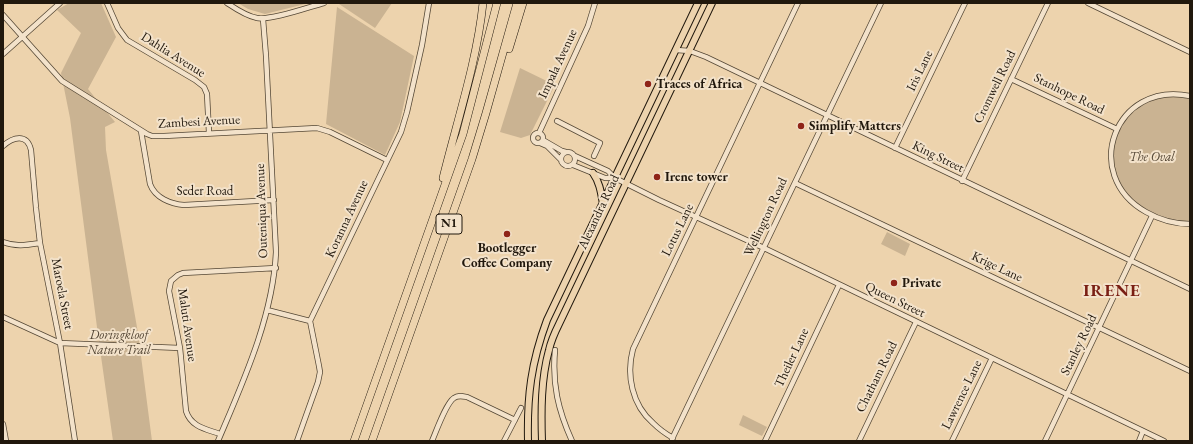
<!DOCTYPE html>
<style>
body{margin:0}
#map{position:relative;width:1193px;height:444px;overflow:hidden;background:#edd3ad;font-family:"EB Garamond",serif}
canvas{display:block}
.frame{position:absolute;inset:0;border:4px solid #21180d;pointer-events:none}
</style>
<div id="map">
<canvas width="1193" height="444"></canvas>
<div class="frame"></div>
</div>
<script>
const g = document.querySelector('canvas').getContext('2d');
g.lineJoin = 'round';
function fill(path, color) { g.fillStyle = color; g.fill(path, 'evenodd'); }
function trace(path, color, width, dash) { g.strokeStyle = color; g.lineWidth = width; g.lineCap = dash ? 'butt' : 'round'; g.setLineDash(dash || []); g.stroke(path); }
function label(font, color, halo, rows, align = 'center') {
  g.font = font + ' "EB Garamond",serif'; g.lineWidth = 4; g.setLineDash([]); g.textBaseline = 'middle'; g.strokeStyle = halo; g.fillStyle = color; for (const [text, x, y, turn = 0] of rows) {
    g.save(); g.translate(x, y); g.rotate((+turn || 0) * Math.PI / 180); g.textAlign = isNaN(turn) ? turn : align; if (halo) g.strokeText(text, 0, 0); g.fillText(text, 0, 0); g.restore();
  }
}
const green = new Path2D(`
 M69 3H101L116 37 88 89 115 122 105 127 106 150 138 333 152 441H113L98 335 70 118 61 73 81 33 57 10Z
 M238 3H309L265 14 248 9Z
 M341 3H392L375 28 339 4Z
 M337 7 414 56 400 122 385 155 326 124Z
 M520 68 555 85 530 135 521 138 500 132Z
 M1168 96 1180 97 1190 99V225L1176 224 1143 210 1118 187 1112 159 1114 145 1119 130 1128 117 1140 106 1152 100Z
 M887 232 910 244 905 256 881 244Z
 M743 415 767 427 762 436 739 425Z`);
const minor = new Path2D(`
 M107 3 118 28 127 40 195 80 204 87 207 94 209 133
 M227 3C236 9 246 16 257 18 270 21 309 7 324 3
 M1088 3 1190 52
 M3 15 62 81 147 134 152 136H164L317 128 330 132 387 160
 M676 50 690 51 706 57 1190 289
 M3 54 60 3
 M1011 79 1117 129
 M1190 96C1115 80 1080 175 1146 212 1160 220 1174 224 1190 224
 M557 121 600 143 594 156
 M141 131 150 184C155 198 171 204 184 205L274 200
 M539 133 588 26 595 3
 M533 138a5 5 0 1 1 10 0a5 5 0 1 1-10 0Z
 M543 140 562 151 566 152
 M540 143 547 146 561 160
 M3 146C13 137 27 133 31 150L36 208 40 243 60 343 75 441
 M895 148 965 3
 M561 159a7 7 0 1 1 14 0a7 7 0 1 1-14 0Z
 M575 156 608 171 615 178 659 200 764 248 1164 441
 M573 165 605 178H615
 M962 181 1048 3
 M795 183 1190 371
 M3 242C16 247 27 245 40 243
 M267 310 310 321
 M3 317 60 343 180 348
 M555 350C552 384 558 410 572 441
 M3 424 6 441
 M220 434C206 429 191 427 186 411L180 348 169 291 171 281 178 275 183 273 276 268
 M673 438C666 434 659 429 653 423 632 405 626 375 633 349L798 3
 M672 439 881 3
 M218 441C243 382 273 317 276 252L266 56 263 19
 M297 441 318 382 320 372 319 366 310 321 401 132 407 112 422 45 429 3
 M432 441C436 432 446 403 454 398 458 395 462 396 467 397L515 420
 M504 441 521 408
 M765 441 839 285
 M859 441 916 322
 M952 441 992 358
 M1045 441 1152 216
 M1139 441 1143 431`);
const major = new Path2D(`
 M593 173C600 183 601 193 603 204
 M528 441C527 396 531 363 547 320L698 3
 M542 441C541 411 541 379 549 350 551 341 555 332 559 324L712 3`);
const highway = new Path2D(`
 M509 49 523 3
 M443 178C457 121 477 61 483 3
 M354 441 463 134 497 3
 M372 441 472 159 486 113 517 3`);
const markers = [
 [648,84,4,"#8f2418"],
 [801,126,4,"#8f2418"],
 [657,177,4,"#8f2418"],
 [507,234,4,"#8f2418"],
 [894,283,4,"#8f2418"]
];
const shields = [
 [449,224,26]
];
const shieldNames = [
 ["N1",449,224]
];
const streetNames = [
 ["Dahlia Avenue",173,55,32],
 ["Impala Avenue",558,64,-65],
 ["Iris Lane",920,71,-64],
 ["Cromwell Road",995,87,-64],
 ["Stanhope Road",1069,94,26],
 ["Zambesi Avenue",199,122,-3],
 ["King Street",938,157,26],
 ["Seder Road",205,191],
 ["Outeniqua Avenue",262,211,-92],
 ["Alexandra Road",599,212,-65],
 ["Wellington Road",766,217,-65],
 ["Koranna Avenue",347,219,-65],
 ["Lotus Lane",678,230,-64],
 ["Krige Lane",997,267,25],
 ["Maroela Street",62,294,79],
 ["Queen Street",895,300,26],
 ["Maluti Avenue",187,325,82],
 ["Stanley Road",1079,345,-64],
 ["Theiler Lane",792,358,-65],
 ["Chatham Road",877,377,-64],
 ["Lawrence Lane",962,395,-64]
];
const poiNames = [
 ["Traces of Africa",656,84],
 ["Simplify Matters",809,126],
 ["Irene tower",665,177],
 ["Bootlegger",507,248,"center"],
 ["Coffee Company",507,263,"center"],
 ["Private",902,283]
];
const parkNames = [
 ["The Oval",1152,157],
 ["Doringkloof",119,335],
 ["Nature Trail",119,350]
];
const districtNames = [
 ["IRENE",1112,291]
];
fill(green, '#cab392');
trace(minor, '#544735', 6);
trace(major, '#21180d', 8);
trace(highway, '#21180d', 8);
trace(minor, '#f3e2ca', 4.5);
trace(major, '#edd3ad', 6);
trace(highway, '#edd3ad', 7);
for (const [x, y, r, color] of markers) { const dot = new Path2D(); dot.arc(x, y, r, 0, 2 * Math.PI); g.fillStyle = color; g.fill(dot); trace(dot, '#f3e2ca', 1.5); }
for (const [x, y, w] of shields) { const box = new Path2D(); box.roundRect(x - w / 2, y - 10, w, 20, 3); g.fillStyle = '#f3e2ca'; g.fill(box); trace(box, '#21180d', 1); }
label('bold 12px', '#21180d', null, shieldNames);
label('13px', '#21180d', '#f3e2ca', streetNames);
label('bold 13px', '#21180d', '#f3e2ca', poiNames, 'left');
label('italic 13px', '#544635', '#f3e2ca', parkNames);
g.letterSpacing = '1px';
label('bold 17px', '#7a1f14', '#f3e2ca', districtNames);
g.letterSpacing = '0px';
</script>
